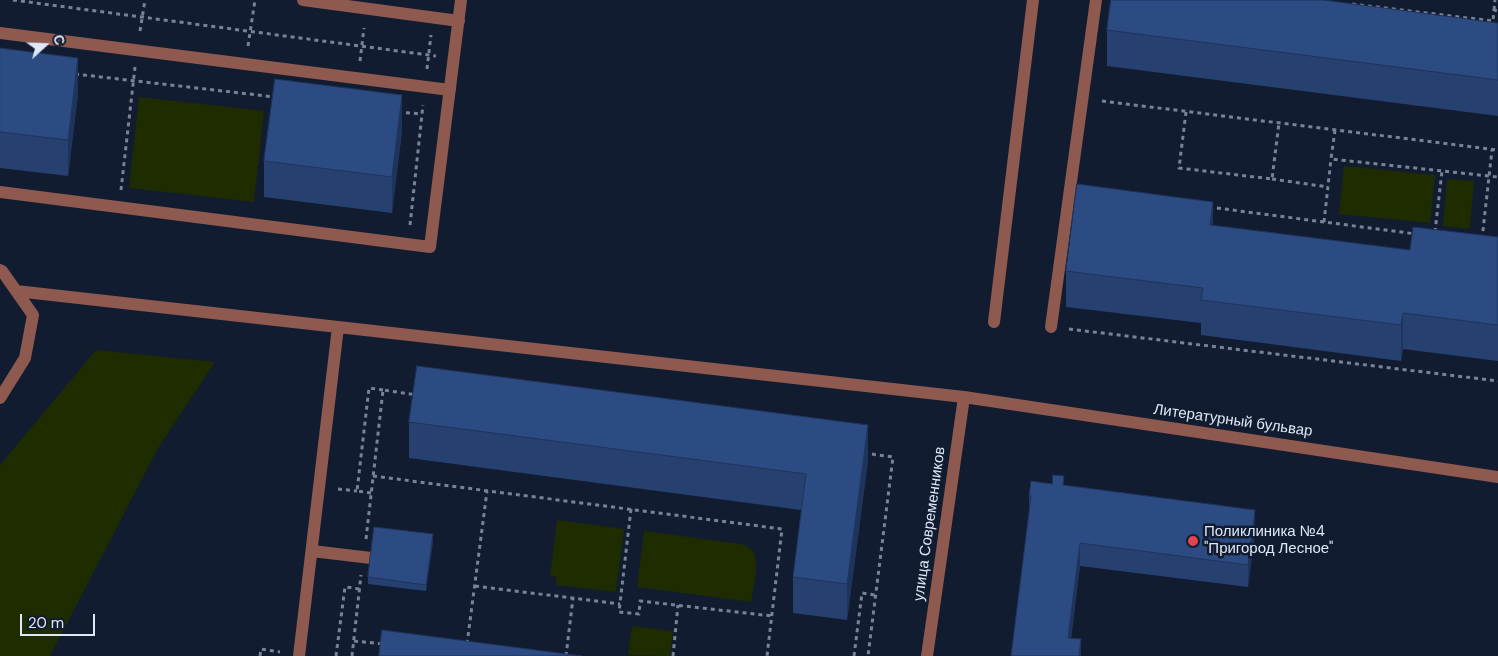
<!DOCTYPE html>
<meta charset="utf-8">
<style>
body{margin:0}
#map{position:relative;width:1498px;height:656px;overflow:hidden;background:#111c31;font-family:"DM Sans",sans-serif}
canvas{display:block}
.north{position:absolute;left:20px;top:20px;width:50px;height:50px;-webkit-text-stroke:4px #111c31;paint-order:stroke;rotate:70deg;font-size:14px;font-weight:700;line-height:20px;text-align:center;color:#e0e8f7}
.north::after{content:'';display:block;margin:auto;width:18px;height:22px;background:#e0e8f7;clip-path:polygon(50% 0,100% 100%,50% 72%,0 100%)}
.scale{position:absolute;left:20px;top:614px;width:75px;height:22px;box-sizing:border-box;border:2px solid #e0e8f7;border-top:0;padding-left:6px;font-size:15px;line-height:18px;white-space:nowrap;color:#e0e8f7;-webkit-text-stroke:4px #111c31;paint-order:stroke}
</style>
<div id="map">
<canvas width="1498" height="656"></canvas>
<div class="north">С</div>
<div class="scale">20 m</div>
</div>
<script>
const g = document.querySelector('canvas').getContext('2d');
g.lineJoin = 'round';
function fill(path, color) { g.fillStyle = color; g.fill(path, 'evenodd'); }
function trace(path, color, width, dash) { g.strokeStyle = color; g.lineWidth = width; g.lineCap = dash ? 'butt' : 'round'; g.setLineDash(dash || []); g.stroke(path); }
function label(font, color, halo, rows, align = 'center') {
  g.font = font + ' "DM Sans",sans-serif'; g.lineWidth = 5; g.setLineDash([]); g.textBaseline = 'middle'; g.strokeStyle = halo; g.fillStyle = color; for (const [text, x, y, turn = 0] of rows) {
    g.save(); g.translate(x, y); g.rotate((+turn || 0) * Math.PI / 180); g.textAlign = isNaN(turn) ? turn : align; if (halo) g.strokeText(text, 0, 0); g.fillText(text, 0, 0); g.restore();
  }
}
const green = new Path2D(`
 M139 97 264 111 254 202 129 188Z
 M1344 166 1435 175 1430 223 1339 214Z
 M1447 179 1474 181 1470 229 1443 226Z
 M96 350 215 362 157 450 50 656H0V465Z
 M557 520 624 529 616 592 556 585 557 577 550 576Z
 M644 531 741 544C745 545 749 547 752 550 761 560 753 589 751 602L637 587Z
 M632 626 673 631 670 656 628 655Z`);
const path = new Path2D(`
 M13 0 436 56
 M1352 4 1493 21 1494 10 1498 11
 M1494 10 1495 0
 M140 31 145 0
 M248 46 255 0
 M360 61 364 28
 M427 69 431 35
 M75 74 275 97
 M1102 101 1498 150
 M398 112 422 114
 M1186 112 1179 168 1272 179 1279 123
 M1335 130 1331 159 1498 177
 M1272 179 1328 187
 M121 190 135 67
 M1209 207 1416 234
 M1324 222 1331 159
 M410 225 423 105
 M1435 232 1442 171
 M1482 239 1492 150
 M1069 329 1498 381
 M864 453 893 457 868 656
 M373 476 782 529 767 656
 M338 489 357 491
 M371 493 357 491 369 388 383 390
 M631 509 619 612 639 614 640 601 772 616
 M366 539 383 390 417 395
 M475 586 620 604
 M354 641 384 644
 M467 644 487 491
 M260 656 261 649 280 652
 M336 656 345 587 360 589
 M352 656 361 575
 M566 656 573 598
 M673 656 678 605
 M854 656 862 593 875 595`);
const lane = new Path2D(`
 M303 0 459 21
 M0 33 450 90
 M0 192 430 247 461 0
 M0 270 2 271 33 315 25 358 0 398
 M16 291 964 397
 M994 322 1033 0
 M1051 327 1096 0
 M312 551 371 558
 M299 656 338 327`);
const street = new Path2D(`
 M927 656 964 397 1498 477`);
const wall = new Path2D(`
 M1498 23V116L1107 66V30Z
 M0 48 78 94 68 176 0 168Z
 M402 131 392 213 264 197V161Z
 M1213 225 1410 250 1498 237V361L1403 349 1401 361 1201 335V323L1066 307V271Z
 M409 422 868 461 847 620 793 613V577L801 510 409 458Z
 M1052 484 1064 485 1255 533 1248 587 1080 566 1071 638 1081 656H1011L1029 514V496Z
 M433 541 426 591 368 584V577Z`);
const shadedWall = new Path2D(`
 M78 58V94L68 176V140Z
 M402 95V131L392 213V177Z
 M1213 202V237L1210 225Z
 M1403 313V349L1401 361V325Z
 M868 425V461L847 620V584Z
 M1255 510V533L1248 587V565Z
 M433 534V541L426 591V585Z
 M1080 543V566L1069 656 1068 638Z
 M1081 639V656H1079Z`);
const building = new Path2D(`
 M1111 0H1323L1498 23V80L1107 30Z
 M0 48 78 58 68 140 0 132Z
 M275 79 402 95 392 177 264 161Z
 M1077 184 1213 202 1210 225 1410 250 1413 227 1498 237V325L1403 313 1401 325 1201 300 1203 288 1066 271Z
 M417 366 868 425 847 584 793 577 806 474 409 422Z
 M1053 475 1064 476 1063 485 1255 510 1248 565 1080 543 1068 638 1081 639 1079 656H1011L1031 496H1029L1031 481 1052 484Z
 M374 527 433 534 426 585 368 577Z
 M382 630 582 656H379Z`);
const markers = [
 [1193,541,6,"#e0444e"]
];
const streetNames = [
 ["Литературный бульвар",1233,421,8],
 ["улица Современников",930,524,-82]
];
const poiNames = [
 ["Поликлиника №4",1204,532],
 ["\"Пригород Лесное\"",1204,549]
];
fill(green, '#1f2c00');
trace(path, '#7a8395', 3, [4, 4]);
trace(lane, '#8e5a4f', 12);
trace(street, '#8e5a4f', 12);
fill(wall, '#264070');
fill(shadedWall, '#1f345b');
fill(building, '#2c4b82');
trace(building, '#1f345b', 1);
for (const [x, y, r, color] of markers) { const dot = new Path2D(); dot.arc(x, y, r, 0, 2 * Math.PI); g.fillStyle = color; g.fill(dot); trace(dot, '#111c31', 2); }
label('15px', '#e0e8f7', '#111c31', streetNames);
label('15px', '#e0e8f7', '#111c31', poiNames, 'left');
</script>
